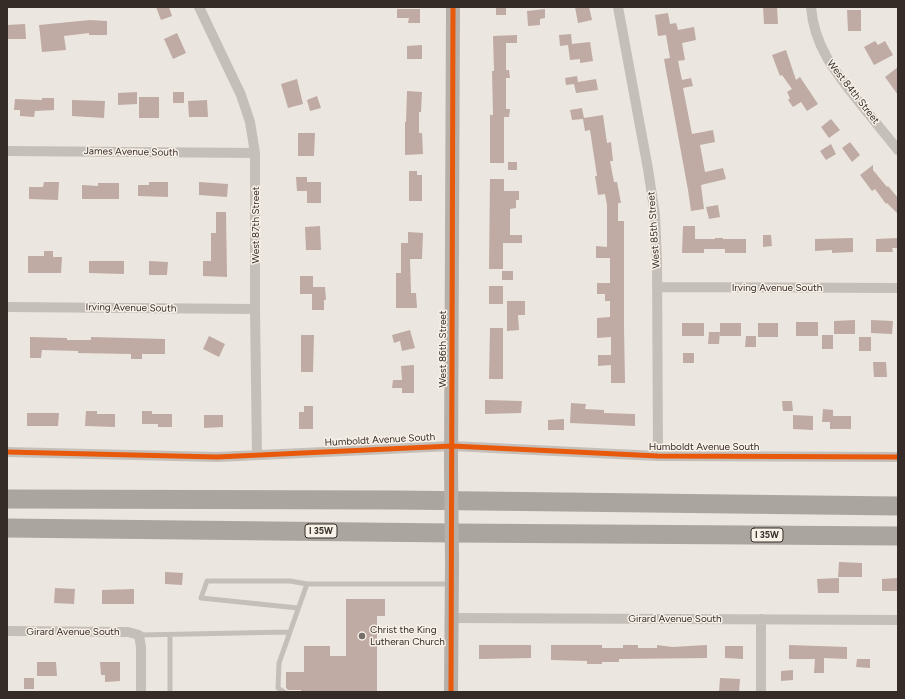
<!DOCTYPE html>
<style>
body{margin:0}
#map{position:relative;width:905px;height:699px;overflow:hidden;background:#ece6e0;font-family:Figtree,sans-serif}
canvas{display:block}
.frame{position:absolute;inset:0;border:8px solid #352c28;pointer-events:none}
</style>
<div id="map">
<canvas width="905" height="699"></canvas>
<div class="frame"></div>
</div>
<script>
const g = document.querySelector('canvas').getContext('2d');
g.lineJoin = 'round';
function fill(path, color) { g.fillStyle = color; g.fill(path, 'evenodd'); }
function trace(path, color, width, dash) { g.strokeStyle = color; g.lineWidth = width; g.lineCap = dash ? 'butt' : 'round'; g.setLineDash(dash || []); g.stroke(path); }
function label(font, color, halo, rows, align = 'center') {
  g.font = font + ' Figtree,sans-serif'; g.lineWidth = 3; g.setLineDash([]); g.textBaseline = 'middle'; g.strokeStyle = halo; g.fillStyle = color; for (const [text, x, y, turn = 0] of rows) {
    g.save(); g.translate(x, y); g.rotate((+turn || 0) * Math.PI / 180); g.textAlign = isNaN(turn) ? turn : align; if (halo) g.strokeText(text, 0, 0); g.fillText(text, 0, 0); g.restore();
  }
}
const building = new Path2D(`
 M156 7H169L172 16 161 20Z
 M496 7H506V15H496Z
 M575 7H589L592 20 578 23Z
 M763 7H777L778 24H764Z
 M397 9H420V23H408L409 18H397Z
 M545 9V18L540 19V25L528 26 527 11Z
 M847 10H861V31H848Z
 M668 13 670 24 676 23 678 30 694 27 696 40 682 43 685 60 678 61 682 80 691 78 693 86 683 88 692 134 713 130 715 142 700 145 705 172 723 168 726 179 701 185 704 209 691 211 688 190 664 59 670 58 666 35 658 36 655 15Z
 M90 20 107 21V35H89V33L64 36 66 50 42 52 39 25Z
 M25 24 26 39H7V25Z
 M177 33 186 53 173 59 164 39Z
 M571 34 572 44 590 42 593 61 580 63V59L570 60 568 45 560 46 559 35Z
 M517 35V43H506V70H509L510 78H506V109H510L509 117H504V163H490V115H493L492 71H494L493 36Z
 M875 41 878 45 885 41 893 55 874 65 864 47Z
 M422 45V59H407V46Z
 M786 50 796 80 800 77 818 104 807 111 801 102 793 107 788 100 790 98 787 92 792 89 782 75 780 76 772 55Z
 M898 67V95L885 77Z
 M577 76 578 82 596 79 598 90 576 93 574 84 566 85 565 78Z
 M297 79 303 104 288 108 281 84Z
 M407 91 422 92 421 112H419V133H422L423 154 405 155V122H406Z
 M137 92V104L118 105V93Z
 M173 92H184V103H173Z
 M317 96 321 108 310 111 307 100Z
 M139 97H159V118H139Z
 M42 98H54V110L35 111 34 117 20 116V110H14L15 99 42 100Z
 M72 100 105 101 104 118 72 116Z
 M207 100 208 117H189L188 101Z
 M582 108 584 118 603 115 607 143 611 142 613 161H610L614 182H617L621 203H618V221H624V327L625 383H611V365L598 366V355H611V337L597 338V318L610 317V301H605V294H597V283H610V258H596V246L607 247V205L605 194 598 195 595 176H597L590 130 585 131 583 119 572 120 570 110Z
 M831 119 840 130 829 138 821 127Z
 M298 133H315L314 156H298Z
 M850 142 860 155 852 162 842 148Z
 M831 144 836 154 826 160 820 151Z
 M508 162H517V170H508Z
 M873 165V170L887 187 888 186 898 198V214L887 203 886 204 875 189 872 191 860 175Z
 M409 171H417V175H422V201H409Z
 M296 177H307V182H321V203H307V191H297Z
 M490 179H504V191H519V200H516V208L510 209V235H522V243H503V269H489Z
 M44 182H59L58 200 29 199V187H43Z
 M149 182H168V197L138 196V185H149Z
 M199 182 228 184 227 197 199 195Z
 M98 183H119V199H82V185L98 186Z
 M718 205 720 217 709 219 706 207Z
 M216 212H226L227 277 203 276V261H211V233H216Z
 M320 226 321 250H306L305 227Z
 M683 226H695V239H715V238H723V239H746V253H725V249H704V253H682Z
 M408 232 423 233 422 259H410L411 293H416L417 308H396V273H401V243H408Z
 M763 235H771L772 246 763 247Z
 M853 238V252L832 253V250L815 251V239Z
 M898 238V248H892L893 252H876V239Z
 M44 251H53V257H62L61 273H28V256H44Z
 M89 261H124V274L89 273Z
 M149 261 168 262 167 275H149Z
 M502 271H513V280H502Z
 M300 276H313V287H325L326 300H324V310H312V294H300Z
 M489 286H503V304H489Z
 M507 301H525V315H518L519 330 507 331Z
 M855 320V334H834V321Z
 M871 320 893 321 892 334 871 333Z
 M796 322H818V336H796Z
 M682 323H704V336H682Z
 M720 323H741V336H720Z
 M758 323H778V337H758Z
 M490 328H503V379H489Z
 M410 330 415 348 402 351 400 341 394 343 392 335Z
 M709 332H720L719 344H708Z
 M301 335H314L313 372H301Z
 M822 335H833V349H822Z
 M209 336 225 344 219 357 203 349Z
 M746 336H756V347H745Z
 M30 337 67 338V340H91V337L165 339V354H142V359H131V354L78 353V351L42 350 41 358H30Z
 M859 337H871V351H859Z
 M683 353H694V363H683Z
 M873 362H886L887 377H874Z
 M414 365V393H402V388H392L393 380H402L401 366Z
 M485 400 522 401 521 413 485 414Z
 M782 401H792L793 411H783Z
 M571 403 586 404 585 409 604 410V413L635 414V426L570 423Z
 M304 406H313V429H299V412H304Z
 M823 409 833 410V416H851V429H830V422H822Z
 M86 411H97V414H115V427L85 426Z
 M142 411H152V414H172V427H158V424H142Z
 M27 413H59L58 426H27Z
 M204 415H223V427L204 428Z
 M793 415 813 416V430L793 429Z
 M564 419V430H548V420Z
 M839 562 862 563V577H838Z
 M165 572 183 573 182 585 165 584Z
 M839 578V593H818L817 579Z
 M898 578V591H882V579Z
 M55 588 75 589 74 604 54 603Z
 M134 589V604H102V590Z
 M346 599H385V616H377V692H301V690H288L286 688V672H304V646H330V656H346Z
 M479 645H531V658L479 659Z
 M551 645H602V648H623V645H638V648H657V645L672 647 707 645V658L619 659V662H602V664H587V661L551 660Z
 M789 645 847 647V659L824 658V673H814L815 659H789Z
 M725 646H743V659L725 658Z
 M857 659H870V668L856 667Z
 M37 662H56L57 676H37Z
 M100 662H120V681L105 682V675H101Z
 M793 670V680L781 681V671Z
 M24 678H34V689H24Z
 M720 678 740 679 739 692H719Z`);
const lane = new Path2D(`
 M298 608 201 598 207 581H290L307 584
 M139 635 289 632
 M170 635V692
 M284 692 278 688 279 663 307 584H450`);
const street = new Path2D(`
 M199 7 241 95 250 122 255 153V309L257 455
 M618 7 648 169 655 215 657 261 658 456
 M811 7C814 46 835 72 859 102 872 118 885 134 898 150
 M7 151 255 153
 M657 287 898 288
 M7 307 255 309
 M7 452 217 457 452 446 658 456 898 457
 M452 618 898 620
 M7 631 128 632 139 635 141 647V692
 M761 692V619`);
const secondary = new Path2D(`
 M451 466 453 7
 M451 692 452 562`);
const highway = new Path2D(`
 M7 499 397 500 898 506
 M7 528 451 533 898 536`);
const secondaryBridge = new Path2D(`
 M451 466 452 562`);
const cycleway = new Path2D(`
 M7 452 217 457 452 446 658 456 898 457
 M451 692 453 7`);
const markers = [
 [362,636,4,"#756d68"]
];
const shields = [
 [321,531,32],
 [767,535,32]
];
const shieldNames = [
 ["I 35W",321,531],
 ["I 35W",767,535]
];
const streetNames = [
 ["West 84th Street",853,92,52],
 ["James Avenue South",131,152,1],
 ["West 87th Street",256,225,-90],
 ["West 85th Street",654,230,-94],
 ["Irving Avenue South",777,288],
 ["Irving Avenue South",131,308,1],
 ["West 86th Street",443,349,-90],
 ["Humboldt Avenue South",380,440,-3],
 ["Humboldt Avenue South",704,447],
 ["Girard Avenue South",675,619],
 ["Girard Avenue South",73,632]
];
const poiNames = [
 ["Christ the King",370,630],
 ["Lutheran Church",370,642]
];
fill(building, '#bfaba3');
trace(lane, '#c5bfba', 5);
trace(street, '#c5bfba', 10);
trace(secondary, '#b6afaa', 14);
trace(highway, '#aba5a0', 19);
trace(secondaryBridge, '#b6afaa', 14);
trace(cycleway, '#e8590c', 5);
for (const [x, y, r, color] of markers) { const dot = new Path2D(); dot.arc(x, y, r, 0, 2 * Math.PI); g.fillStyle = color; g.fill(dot); trace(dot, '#f8f1e8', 1.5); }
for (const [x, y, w] of shields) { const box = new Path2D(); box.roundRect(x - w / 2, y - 7, w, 14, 3); g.fillStyle = '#f8f1e8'; g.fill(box); trace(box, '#352c28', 1); }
label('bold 9px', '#352c28', null, shieldNames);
label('10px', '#352c28', '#f8f1e8', streetNames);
label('10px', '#352c28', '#f8f1e8', poiNames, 'left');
</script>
